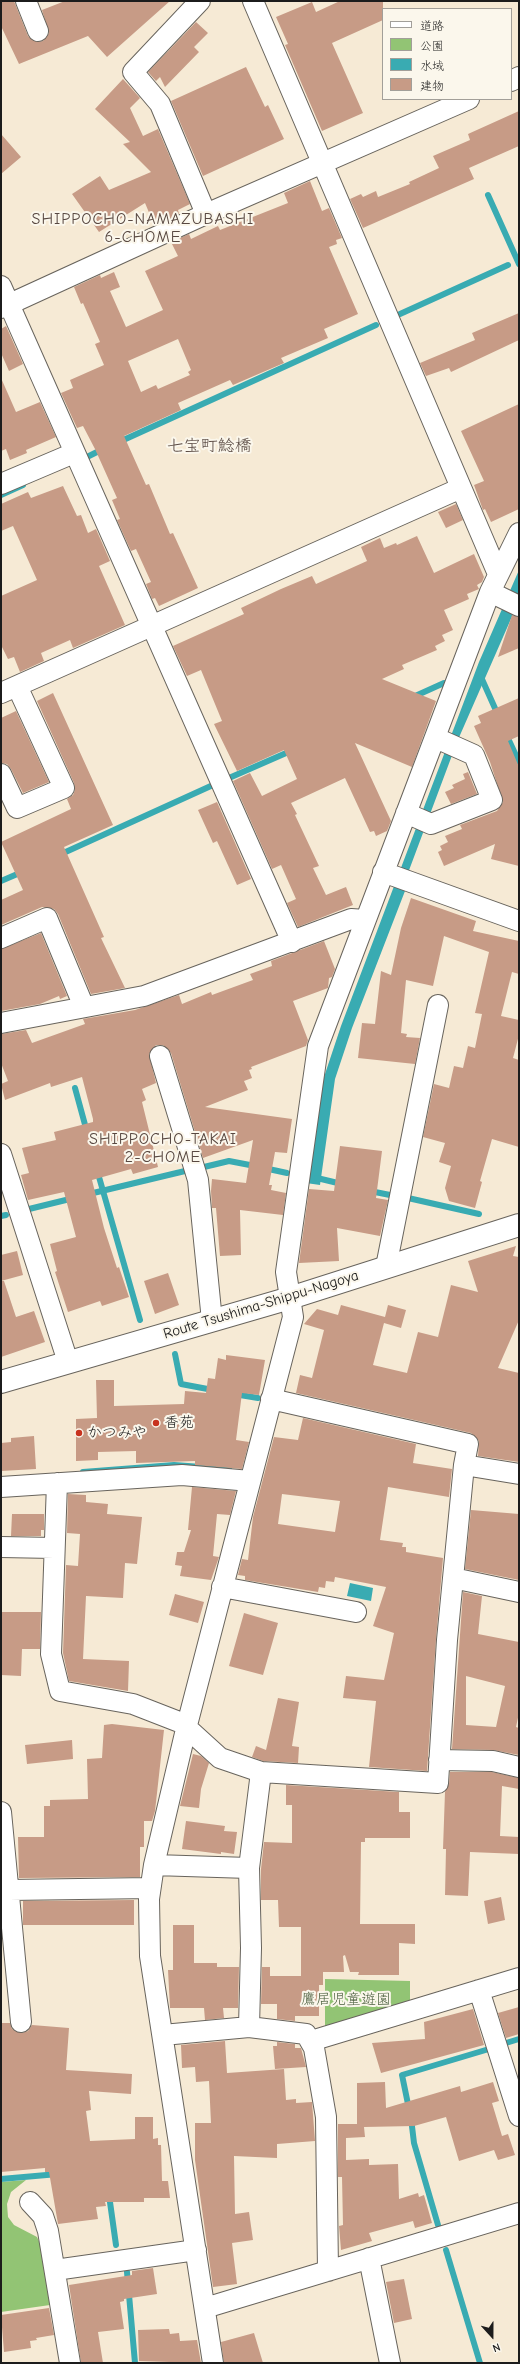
<!DOCTYPE html>
<meta charset="utf-8">
<style>
body{margin:0}
#map{position:relative;width:520px;height:2364px;overflow:hidden;background:#f6ead5;font-family:"Comic Neue","Klee One",sans-serif}
canvas{display:block}
.frame{position:absolute;inset:0;border:2px solid #1c1c1c;pointer-events:none}
.legend{position:absolute;left:382px;top:8px;width:130px;height:92px;box-sizing:border-box;background:#fbf7ec;border:1px solid #a29f99;margin:0;padding:5px 7px;list-style:none;font-size:12px;color:#1c1c1c}
.legend li{display:flex;align-items:center;gap:8px;height:20px}
.legend b{width:20px;border:1px solid #a29f99}
.north{position:absolute;left:472px;top:2316px;width:40px;height:40px;-webkit-text-stroke:3px #fbf7ec;paint-order:stroke;rotate:159deg;font-size:11px;font-weight:700;line-height:16px;text-align:center;color:#1c1c1c}
.north::after{content:'';display:block;margin:auto;width:14px;height:18px;background:#1c1c1c;clip-path:polygon(50% 0,100% 100%,50% 72%,0 100%)}
</style>
<div id="map">
<canvas width="520" height="2364"></canvas>
<div class="frame"></div>
<ul class="legend">
<li><b style="height:5px;background:#fff"></b>道路</li>
<li><b style="height:11px;background:#92c474"></b>公園</li>
<li><b style="height:11px;background:#39abb2"></b>水域</li>
<li><b style="height:11px;background:#c79b86"></b>建物</li>
</ul>
<div class="north">N</div>
</div>
<script>
const g = document.querySelector('canvas').getContext('2d');
g.lineJoin = 'round';
function fill(path, color) { g.fillStyle = color; g.fill(path, 'evenodd'); }
function trace(path, color, width, dash) { g.strokeStyle = color; g.lineWidth = width; g.lineCap = dash ? 'butt' : 'round'; g.setLineDash(dash || []); g.stroke(path); }
function label(font, color, halo, rows, align = 'center') {
  g.font = font + ' "Comic Neue","Klee One",sans-serif'; g.lineWidth = 4; g.setLineDash([]); g.textBaseline = 'middle'; g.strokeStyle = halo; g.fillStyle = color; for (const [text, x, y, turn = 0] of rows) {
    g.save(); g.translate(x, y); g.rotate((+turn || 0) * Math.PI / 180); g.textAlign = isNaN(turn) ? turn : align; if (halo) g.strokeText(text, 0, 0); g.fillText(text, 0, 0); g.restore();
  }
}
const green = new Path2D(`
 M325 1979 410 1981V2002L325 2028Z
 M26 2180 11 2192 7 2204 8 2217 14 2225 37 2237 44 2252 57 2304 1 2312V2182Z`);
const water = new Path2D(`
 M519 570V594L514 612 457 742 402 889 405 891 352 1028 335 1079 320 1185 306 1183 309 1171 324 1077 341 1026 479 662Z
 M350 1583 373 1588 371 1601 347 1596Z`);
const stream = new Path2D(`
 M488 195 519 264
 M400 314 508 265
 M119 442 376 325
 M87 457 103 449
 M1 495 23 485
 M481 677 498 715
 M413 697 444 683
 M506 734 519 762
 M229 778 293 750
 M59 855 213 785
 M1 881 22 872
 M75 1088 87 1132
 M204 1167 229 1161 255 1166
 M264 1168 287 1173
 M97 1170 140 1320
 M317 1178 342 1184
 M370 1191 390 1195
 M89 1194 185 1171
 M408 1198 479 1214
 M25 1210 74 1198
 M1 1216 6 1215
 M175 1354 181 1384 213 1390
 M234 1394 258 1398
 M83 1472 174 1465 229 1469
 M506 2043 519 2039
 M409 2109 402 2075 489 2049
 M411 2118 414 2143 438 2225
 M1 2179 58 2174
 M109 2195 116 2245
 M446 2250 480 2363
 M127 2272 135 2363`);
const building = new Path2D(`
 M1 1H14L28 36 37 42 43 41 49 33 42 10 65 1H170L107 57 88 36 19 64 1 26Z
 M340 1H383V20L332 43 363 113 322 131 285 45 288 44 276 17 312 2 316 12Z
 M196 22 208 33 194 47 199 52 165 87 160 77 156 81 148 72Z
 M246 67 265 107 268 105 284 139 203 176 171 101Z
 M123 79 140 98 130 108 143 136 158 129 190 204 178 210 179 214 162 222 160 219 153 222 145 203 99 232 72 194 100 176 109 190 151 172 123 144 130 142 95 109Z
 M519 111V146L469 168 474 179 363 228 350 199 361 194 363 197 376 191 378 197 410 184 409 182 439 168 433 156 470 140 468 134Z
 M1 134 21 157 1 174Z
 M310 181 322 211 329 208 342 238 336 240 337 244 329 247 358 314 324 329 328 338 281 358 284 363 233 385 230 380 178 403 181 410 124 436 146 485 149 484 170 534 173 533 198 588 159 606 155 598 152 599 146 584 151 582 136 549 131 551 117 520 120 519 112 500 117 498 95 449 83 426 77 428 61 393 73 388 70 380 104 365 95 344 100 342 83 303 81 304 74 287 100 275 101 278 114 272 120 287 110 291 126 327 163 310 145 271 178 256 171 242 189 234 191 239 218 226 220 230 288 203 284 193ZM178 339 191 370 188 372 190 375 158 389 156 385 141 392 128 361Z
 M519 313V340L451 372 449 368 426 376 420 363 475 340 472 333Z
 M6 326 23 364 9 371 1 353V329Z
 M1 378 16 412 40 402 56 437 26 450 27 453 10 460 6 449 1 451Z
 M519 404V509L491 522 485 509 483 510 474 485 484 481 461 431Z
 M63 486 77 516 81 515 88 533 96 529 110 561 99 566 125 625 73 648 70 640 41 653 44 661 20 672 14 657 8 659 1 645V596L37 580 13 526 1 531V504L28 492 31 498Z
 M456 504 463 520 446 528 438 512Z
 M417 536 434 573 474 554 484 577 482 582 477 585 479 589 467 594 469 599 444 610 453 630 442 635 445 641 435 646 437 650 402 665 404 669 382 679 436 701 412 767 355 743 391 821 387 831 376 836 374 831 370 832 345 778 291 803 297 814 295 815 319 866 313 868 326 895 346 887 353 905 298 927 287 903 296 899 281 865 272 869 233 781 250 773 262 796 297 779 284 750 237 771 214 724 222 721 201 670 187 676 173 646 244 614 241 608 281 589 312 576 316 584 367 561 361 547 380 538 384 548 396 543 397 545Z
 M512 615 519 617V648L498 657Z
 M53 693 113 825 64 847 104 937 101 938 125 988 91 994 58 914 54 909 42 907 1 925V900L23 890 1 842 71 809 67 799 73 795 75 790 74 783 37 701Z
 M519 698V736L508 741 519 767V866L491 859 495 844 444 866 438 852 442 850 440 846 448 842 445 836 462 829 460 825 497 811 503 802 490 762 474 726 481 723 478 716Z
 M16 711 49 782 23 793 11 769 7 764 1 763V718Z
 M468 772 477 794 451 804 445 792 454 788 452 785 465 779 463 774Z
 M217 802 251 879 237 885 217 841 213 843 198 810Z
 M411 898 476 921 473 931 519 941V974L512 972 501 1016 519 1020V1035L513 1058 519 1060V1147L492 1139 480 1181 482 1182 475 1208 449 1201 445 1188 451 1166 439 1162 445 1143 423 1137 434 1084 449 1088 454 1066 463 1068 468 1046 475 1048 482 1014 475 1013 489 952 444 936 433 986 406 980 401 1033 407 1034 406 1037 420 1038 415 1064 358 1058 362 1023 375 1024 381 971 391 975 401 928Z
 M41 933 67 996 60 999 59 996 40 1004 1 1011V949Z
 M324 941 335 969 332 977 329 978 328 988 293 1001 308 1040 306 1046 251 1067 252 1069 249 1070 252 1078 244 1081 248 1090 205 1107 292 1119 287 1153 275 1152 269 1185H272L271 1190 286 1193 283 1215 240 1210 241 1255 220 1256 216 1208H212L211 1191 212 1179 246 1183 253 1140 203 1158 171 1053 163 1045H156L149 1054 156 1083 142 1089 146 1100 142 1102 158 1167 133 1174 131 1169 92 1180 104 1228 117 1268 119 1267 129 1297 102 1306 100 1301 68 1312 55 1272 57 1271 50 1244 76 1237 64 1192 28 1200 21 1175 29 1173 22 1148 56 1140 54 1132 93 1122V1119L82 1077 51 1087 50 1083 5 1100 1 1084 8 1081 1 1063V1034L26 1030 32 1043 85 1024 83 1019 135 1010 179 995 182 1004 211 992 212 995 253 980 250 974 272 966 271 961Z
 M340 1146 382 1151 376 1198 388 1200 380 1236 337 1228 339 1261 299 1263 309 1189 334 1191Z
 M516 1246 513 1256 519 1257V1320L498 1368 519 1373V1462L478 1456 479 1441 471 1433 296 1393 300 1375 312 1378 324 1330 304 1324 317 1309 338 1315 341 1305 385 1317 388 1305 406 1310 401 1328 384 1323 373 1365 407 1373 418 1332 438 1337 451 1285 478 1292 468 1261Z
 M17 1251 23 1275 1 1281V1255Z
 M168 1273 179 1305 155 1314 144 1281Z
 M1 1281H4L16 1317 34 1311 45 1342 1 1357Z
 M226 1355 265 1360 259 1395 242 1393 236 1440 249 1442 242 1469 195 1465V1461L136 1463V1451L98 1452V1460L76 1461V1419L97 1418 96 1380H114V1406L184 1404 185 1391 206 1393 208 1378 215 1379 218 1358 226 1360Z
 M303 1418 416 1444 413 1463 452 1469 449 1497 388 1487 380 1540 403 1543 402 1547H406V1552L443 1558 436 1639 427 1771 369 1767 376 1701 343 1698 346 1676 384 1680 394 1633 373 1626 386 1587 335 1577 334 1582 326 1581 325 1588 319 1587 318 1592 245 1580V1576L238 1575 242 1559 248 1560 253 1517 274 1437 298 1440ZM282 1494 340 1501 335 1532 278 1524Z
 M34 1436 36 1469 1 1471V1443L11 1442V1438Z
 M192 1487 236 1491 230 1515 217 1514 213 1556 219 1557 211 1580 180 1576 182 1566 175 1565 177 1552H184L191 1530H188Z
 M68 1494 86 1495V1502L108 1504 107 1514 142 1517 137 1564 125 1563 123 1598 86 1596 83 1659 129 1661 128 1691 69 1681 63 1653 66 1565 78 1566 80 1534 67 1533Z
 M471 1510 519 1514V1580L465 1569Z
 M12 1514H44V1530H41V1536H11Z
 M463 1592 482 1596 478 1634 519 1642V1713L516 1727 519 1728V1755L493 1750 452 1749ZM466 1676 505 1686 496 1727 466 1725Z
 M175 1594 204 1602 198 1623 169 1615Z
 M1 1612H41L40 1649H22L21 1676 1 1675Z
 M244 1613 278 1623 263 1675 229 1666Z
 M278 1698 299 1702 292 1746 299 1747 298 1763 263 1761 252 1757 256 1746 266 1750Z
 M112 1724 164 1730 155 1811 152 1821H144V1847H140V1877L19 1878 18 1837H44V1806H50V1800L88 1799 87 1759 102 1758 104 1725Z
 M72 1740 73 1759 27 1764 25 1745Z
 M193 1754 201 1756 209 1763 201 1789 199 1808 180 1806Z
 M450 1772H492L519 1778V1789L502 1786 500 1836 519 1837V1854L470 1852 468 1896 445 1895 446 1849H443L445 1792 449 1784Z
 M286 1785 399 1792V1812H410V1838H365V1842H361L360 1924H415V1944L399 1943V1975H358L359 1972H350L345 1955 343 1956 344 1972H323V1985H319V2016H295V2021L277 2019V2004H261L262 1967H270V1976H301V1927H279L278 1900H261V1869L264 1842 292 1843V1805H286Z
 M186 1821 225 1826 224 1831 237 1832 234 1854 221 1852V1854L182 1849Z
 M501 1897 505 1920 488 1924 484 1901Z
 M134 1900V1925H23V1901Z
 M173 1925H194V1963H217V1967H239L238 2008H223L224 2018 205 2020 204 2008H170L168 1970H173Z
 M519 2007V2034L506 2038 498 2013Z
 M473 2009 484 2045 381 2073 372 2043 425 2039 424 2022Z
 M1 2023H10L12 2029 22 2033 28 2031 32 2025 69 2028 66 2070 132 2074 131 2094 89 2091 91 2110 86 2111 90 2141 135 2139V2117H153V2139L158 2138V2145H161L162 2181H168L170 2198H144V2202H105L106 2206 96 2207 98 2219 58 2224 49 2172H45V2168L1 2172Z
 M225 2041 227 2073 284 2069 286 2100 296 2099V2103L312 2102 315 2141 277 2144V2158L234 2156 235 2214 249 2212 253 2240 232 2243 237 2284 213 2287 195 2160V2123H211L209 2081 196 2082 195 2067 182 2068 181 2045Z
 M277 2042 295 2044V2048H301L306 2067 275 2069 273 2046H277Z
 M385 2082 386 2108 460 2086 461 2092 493 2082 499 2101 492 2103 502 2136 508 2134 515 2155 498 2160 494 2150 459 2161 446 2117 414 2126 364 2127 365 2137 346 2138V2160L369 2159V2165L398 2164 399 2199 418 2193 419 2197 424 2195 432 2223 415 2228 413 2221 369 2233 372 2241 341 2250 339 2226 343 2225 342 2177H338V2124H357V2083Z
 M153 2268 157 2294 124 2299V2301L120 2302 124 2329 98 2332 103 2363H81L69 2285 132 2275V2271Z
 M404 2279 412 2319 394 2323 386 2282Z
 M49 2308 54 2335 36 2338 37 2340 30 2341 31 2348 4 2352 1 2315Z
 M169 2329 170 2334 179 2333 180 2341 197 2340 201 2363 139 2361 138 2330Z
 M254 2333 263 2363H224L221 2342Z`);
const minor = new Path2D(`
 M26 1 38 31
 M200 1 133 72 160 104 206 214
 M253 1 498 574
 M511 81 519 77
 M1 286 292 942
 M1 308 206 214 469 99
 M1 484 74 453
 M490 592 519 606
 M1 693 461 488
 M1 774 17 808 64 788 17 686
 M406 813 431 824 492 800 474 755 436 738
 M383 872 519 921
 M1 938 47 918 84 1007
 M1 1023 144 996 351 919 365 920
 M160 1056 198 1180 212 1321
 M1 1154 68 1362
 M386 1267 438 1005
 M464 1465 519 1474
 M57 1483 51 1654 60 1691 133 1704 187 1725
 M1 1487 182 1475 250 1481
 M1 1547 54 1548
 M453 1578 519 1592
 M222 1587 356 1612
 M187 1728 220 1758 261 1772 438 1783 447 1640 464 1465 468 1444 271 1399
 M439 1760 493 1761 519 1767
 M1 1812 21 2022
 M154 1865 249 1868
 M9 1890 150 1888
 M479 1990 519 2116
 M249 2027 251 1948 249 1868 261 1772
 M163 2035 249 2027 306 2034 314 2048 326 2117 328 2271
 M311 2041 519 1978
 M30 2202 43 2216 48 2231 70 2363
 M369 2258 390 2363
 M55 2270 196 2250
 M205 2308 519 2213
 M213 2363 150 1956 149 1899 154 1865 187 1725 293 1317 286 1272 318 1046 490 592 519 533`);
const major = new Path2D(`
 M1 1382 290 1298 519 1225`);
const markers = [
 [156,1423,4,"#c8321e"],
 [79,1433,4,"#c8321e"]
];
const streetNames = [
 ["Route Tsushima-Shippu-Nagoya",261,1305,-17]
];
const poiNames = [
 ["香苑",164,1423],
 ["かつみや",87,1433]
];
const parkNames = [
 ["鷹居児童遊園",346,2000]
];
const neighbourhoodNames = [
 ["SHIPPOCHO-NAMAZUBASHI",143,219],
 ["6-CHOME",143,237],
 ["SHIPPOCHO-TAKAI",163,1139],
 ["2-CHOME",163,1157]
];
const quarterNames = [
 ["七宝町鯰橋",209,446]
];
fill(green, '#92c474');
fill(water, '#39abb2');
trace(stream, '#39abb2', 6);
fill(building, '#c79b86');
trace(minor, '#68645d', 22);
trace(major, '#68645d', 24);
trace(minor, '#fff', 20);
trace(major, '#fff', 22);
for (const [x, y, r, color] of markers) { const dot = new Path2D(); dot.arc(x, y, r, 0, 2 * Math.PI); g.fillStyle = color; g.fill(dot); trace(dot, '#fbf7ec', 1.5); }
label('15px', '#1c1c1c', '#fbf7ec', streetNames);
label('15px', '#1c1c1c', '#fbf7ec', poiNames, 'left');
label('15px', '#4b5f3f', '#fbf7ec', parkNames);
g.letterSpacing = '1px';
label('16px', '#584841', '#fbf7ec', neighbourhoodNames);
g.letterSpacing = '0px';
label('17px', '#584841', '#fbf7ec', quarterNames);
</script>
